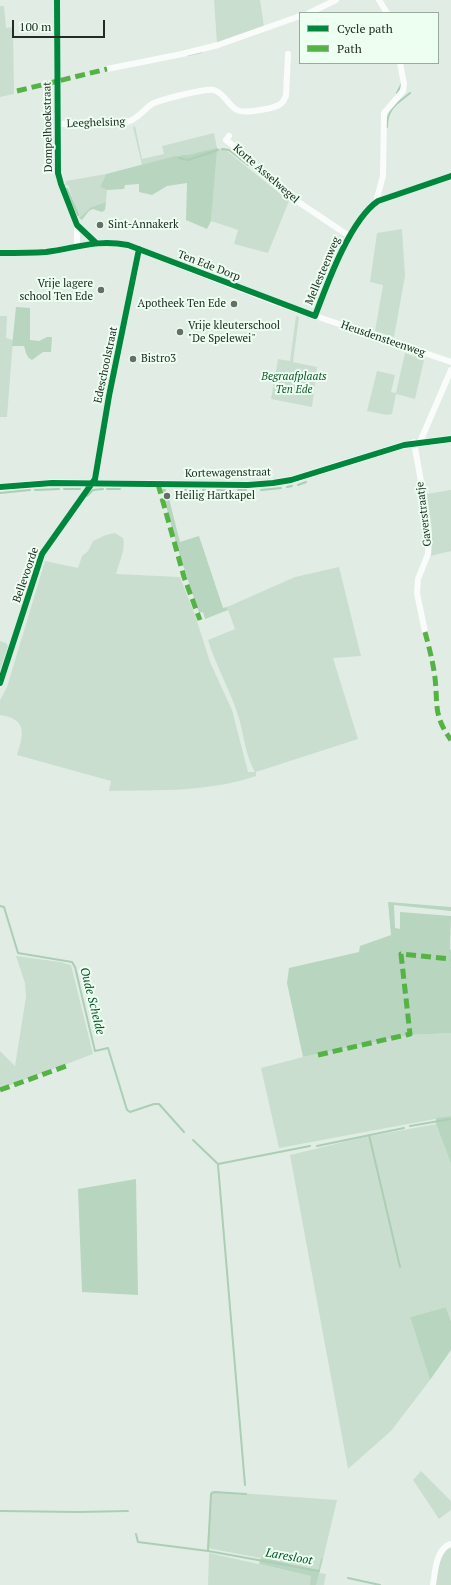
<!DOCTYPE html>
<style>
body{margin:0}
#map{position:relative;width:451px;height:1585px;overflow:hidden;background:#e1ede4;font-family:"PT Serif",serif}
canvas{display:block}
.legend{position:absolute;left:299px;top:12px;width:140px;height:52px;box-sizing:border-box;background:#ecfff0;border:1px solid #9baa9f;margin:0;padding:5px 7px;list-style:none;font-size:12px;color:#222b25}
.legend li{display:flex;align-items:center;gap:8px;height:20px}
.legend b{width:20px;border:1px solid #9baa9f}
.scale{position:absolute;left:12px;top:20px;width:93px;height:18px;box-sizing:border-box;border:2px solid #222b25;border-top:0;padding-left:5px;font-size:12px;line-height:14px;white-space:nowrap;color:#222b25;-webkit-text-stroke:3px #ecfff0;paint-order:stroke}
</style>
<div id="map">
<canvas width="451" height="1585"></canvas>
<ul class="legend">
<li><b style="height:5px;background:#00873e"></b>Cycle path</li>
<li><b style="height:5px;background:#55b245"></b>Path</li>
</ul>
<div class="scale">100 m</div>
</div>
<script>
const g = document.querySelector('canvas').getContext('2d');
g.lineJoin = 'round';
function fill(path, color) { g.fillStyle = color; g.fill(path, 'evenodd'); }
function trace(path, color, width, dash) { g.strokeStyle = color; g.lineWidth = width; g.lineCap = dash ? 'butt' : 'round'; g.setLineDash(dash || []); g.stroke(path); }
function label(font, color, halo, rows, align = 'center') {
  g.font = font + ' "PT Serif",serif'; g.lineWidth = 4; g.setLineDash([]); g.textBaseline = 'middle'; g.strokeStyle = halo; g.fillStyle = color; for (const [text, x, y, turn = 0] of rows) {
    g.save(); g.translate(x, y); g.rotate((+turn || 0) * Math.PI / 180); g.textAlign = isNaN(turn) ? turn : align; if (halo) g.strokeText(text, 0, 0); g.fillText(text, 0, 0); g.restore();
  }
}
const green = new Path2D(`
 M214 0H260L264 27 217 43Z
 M0 6H4L6 28 13 27 14 94 0 97Z
 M135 126 142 159 164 154 162 146 214 133 217 148 227 151 289 201 268 253 234 244 238 230 211 221 212 207 192 154 175 156 142 165 133 127Z
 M106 174 100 187 107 190 106 202 91 207 79 218 68 185 65 186 66 181Z
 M402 229 405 276 394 337 375 331 383 285 370 282 377 233Z
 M0 316H7L6 338 13 340 7 417H0Z
 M296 316 299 317 293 362 317 367 312 407 271 399 278 359 290 361Z
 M405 353 424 360 415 399 396 394 392 414 387 415 367 411 377 371 395 375 391 392 396 393Z
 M451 490V551L431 556 432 530 427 494Z
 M115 533 123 538C126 550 119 562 116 574L180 577 195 615 210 662 232 710 248 772H255C245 755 244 734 238 715 230 690 216 666 208 640L235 629 227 607 295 577 339 567 361 656 333 658 358 739 256 772V776C210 792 158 790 109 791L111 781 17 755C20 745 27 727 15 720 11 717 5 716 0 715V700L7 687 45 561 78 568 82 556 88 551 93 541 106 535Z
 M0 641 6 643 8 646 0 670Z
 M16 956 60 962 71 965 93 1054 0 1089V1051L15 1066 26 997 25 983Z
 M451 1033V1116L279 1148 261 1068 303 1057 409 1035Z
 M436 1124 451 1164V1322L446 1307 410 1317 430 1380 391 1431 348 1469 290 1155 360 1138Z
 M421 1471 451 1501V1510L439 1519 413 1480Z
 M211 1491 337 1500 323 1559 321 1558 318 1570 261 1557 260 1558 207 1548Z
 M451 1546V1585H435C438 1573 439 1553 451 1546Z
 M209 1553 312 1576 310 1585H208Z
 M319 1573 326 1574 324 1585H316Z`);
const forest = new Path2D(`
 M217 148 211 221 207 229 186 220 187 183 167 186 152 195 139 192V184L125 185 124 189 107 190 100 187 106 174 175 156 192 154Z
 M106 202 105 210 102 212 93 209 89 211 82 220 79 218 91 207Z
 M16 307 30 308V340L39 341 47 337H52L51 352H43L32 360C26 357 26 352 24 346H12Z
 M162 491H167L180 542 199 536 223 608 227 607 228 610 205 619 203 612 199 613 178 550Z
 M388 902 451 907V911L394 905 395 928 400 929V912L451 916 450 949 451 950V1033L409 1035 303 1057 287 983 289 968 359 952 360 946 391 935Z
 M451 1116V1164L436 1124V1118Z
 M136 1179 138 1295 82 1292 78 1189Z
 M446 1307 451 1322V1350L430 1380 410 1317Z
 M261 1557 318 1570 321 1558 323 1559 316 1585H310L311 1576 259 1564Z`);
const stream = new Path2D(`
 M188 55 201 52
 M397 93 401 85
 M387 127C387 108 397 104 410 93
 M222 149 229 150 248 165
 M179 158 188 160 218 150
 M67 189 78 215
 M298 485 306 482
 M287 487 292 486
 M64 489H80
 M107 489H120
 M35 490 59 489
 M163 490H165
 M176 490H186
 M203 490H209
 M217 490 232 491
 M238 490H246
 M251 490 255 491
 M261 490 281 488
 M0 493 30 490
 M87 496 93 490 103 489
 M0 906 4 907 18 953 72 962 75 967 95 1051 108 1048 127 1110 130 1112 154 1104H159L184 1132
 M410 1126 451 1119
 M369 1135 400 1267
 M193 1140 218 1164 310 1146
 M317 1146 404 1128
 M218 1165 245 1485
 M0 1511 78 1512 128 1511
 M136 1534 138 1542 208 1551 319 1571
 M208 1551 211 1494 214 1492 246 1494
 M348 1578 380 1585`);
const minor = new Path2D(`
 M57 0 58 173 61 184 77 225 95 242
 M379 0 387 13
 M309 13 336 0
 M107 69 182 54 218 45 300 16
 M58 124 127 122C138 119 143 110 152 104 159 100 206 88 214 90 224 93 228 105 237 110 244 114 271 109 279 105 283 103 284 100 286 96L288 54
 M229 136 226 140 251 159 259 170 285 193 349 236
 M378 201 377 198 383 176 384 113 403 91 404 84 400 63
 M77 246V225
 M0 253C15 253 31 253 46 252 77 248 96 239 128 245L274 302 451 362
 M315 316C327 284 350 220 378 201L451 176
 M414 442 424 499 429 539 428 554 418 579 417 593 425 632
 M420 442 451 370
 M0 683 42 554 95 479 109 396 139 249
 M433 1585C435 1572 436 1548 451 1544`);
const tertiary = new Path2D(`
 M0 487 52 483 248 485 273 483 291 480 404 445 451 439`);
const quiet = new Path2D(`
 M17 91 107 69
 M158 484 184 577 200 620
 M425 632C429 647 433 662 435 678 438 705 433 715 451 740
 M318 1055 410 1034 401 954 451 959
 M0 1090 69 1065`);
const cycleway = new Path2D(`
 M57 0 58 173 61 184 77 225 95 242
 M0 253C15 253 31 253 46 252 77 248 96 239 128 245L315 316C327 284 350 220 378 201L451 176
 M0 487 52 483 248 485 273 483 291 480 404 445 451 439
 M0 683 42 554 95 479 109 396 139 249`);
const markers = [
 [100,225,4,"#656f68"],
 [101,290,4,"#656f68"],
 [234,304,4,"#656f68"],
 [180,332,4,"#656f68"],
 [133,359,4,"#656f68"],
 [167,496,4,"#656f68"]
];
const streetNames = [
 ["Leeghelsing",96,123,-2],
 ["Dompelhoekstraat",48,127,-91],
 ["Korte Asselwegel",266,174,41],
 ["Ten Ede Dorp",209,266,21],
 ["Mellesteenweg",323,271,-67],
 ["Heusdensteenweg",383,339,19],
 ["Edeschoolstraat",106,365,-78],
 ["Kortewagenstraat",228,473,-1],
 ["Gaverstraatje",424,514,-97],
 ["Bellevoorde",26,575,-71]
];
const poiNames = [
 ["Sint-Annakerk",108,225],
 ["Vrije lagere",93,284,"right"],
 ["school Ten Ede",93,297,"right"],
 ["Apotheek Ten Ede",226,304,"right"],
 ["Vrije kleuterschool",188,326],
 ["\"De Spelewei\"",188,339],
 ["Bistro3",141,359],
 ["Heilig Hartkapel",175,496]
];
const parkNames = [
 ["Begraafplaats",294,377],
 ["Ten Ede",294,390]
];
const waterNames = [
 ["Oude Schelde",92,1001,76],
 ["Laresloot",289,1557,10]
];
fill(green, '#c9decf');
fill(forest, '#b8d5bf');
trace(stream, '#abceb4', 2);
trace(minor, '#fafcfb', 6);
trace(tertiary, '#fafcfb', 7);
trace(quiet, '#55b245', 5, [10, 5]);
trace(cycleway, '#00873e', 6);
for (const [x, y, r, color] of markers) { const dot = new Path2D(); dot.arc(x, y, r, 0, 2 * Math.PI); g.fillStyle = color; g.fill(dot); trace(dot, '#ecfff0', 1.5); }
label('11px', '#222b25', '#ecfff0', streetNames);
label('11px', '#222b25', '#ecfff0', poiNames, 'left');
label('italic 11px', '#0e562d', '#ecfff0', parkNames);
label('italic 12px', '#065128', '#ecfff0', waterNames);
</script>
